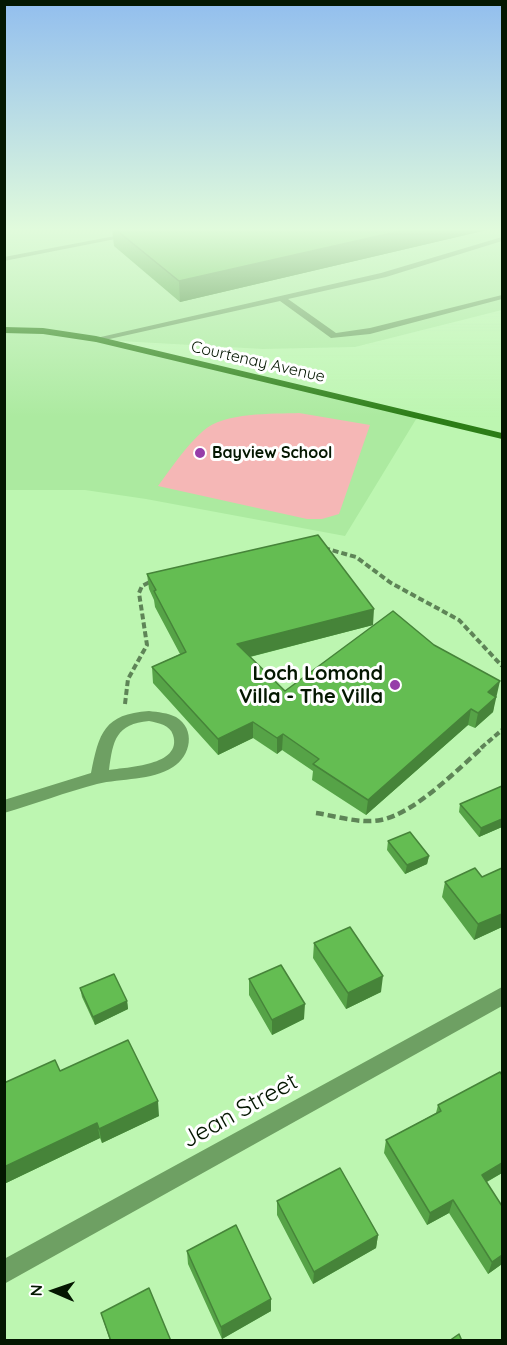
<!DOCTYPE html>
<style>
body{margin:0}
#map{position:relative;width:507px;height:1345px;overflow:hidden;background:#bdf6b1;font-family:Quicksand,sans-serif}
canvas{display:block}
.frame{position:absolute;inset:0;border:6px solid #041701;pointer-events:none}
.north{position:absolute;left:24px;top:1261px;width:60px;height:60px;-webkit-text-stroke:4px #fff;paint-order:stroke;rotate:272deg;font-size:16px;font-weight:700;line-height:24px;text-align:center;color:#041701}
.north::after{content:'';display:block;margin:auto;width:21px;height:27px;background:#041701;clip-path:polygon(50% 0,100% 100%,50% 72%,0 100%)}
</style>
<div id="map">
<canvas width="507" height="1345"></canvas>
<div class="frame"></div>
<div class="north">N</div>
</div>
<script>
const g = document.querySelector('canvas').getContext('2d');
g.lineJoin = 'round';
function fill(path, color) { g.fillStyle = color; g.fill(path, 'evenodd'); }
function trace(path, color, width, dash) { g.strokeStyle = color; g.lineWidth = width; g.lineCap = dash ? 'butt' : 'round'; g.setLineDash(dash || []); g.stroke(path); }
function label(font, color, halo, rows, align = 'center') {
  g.font = font + ' Quicksand,sans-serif'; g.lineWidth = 6; g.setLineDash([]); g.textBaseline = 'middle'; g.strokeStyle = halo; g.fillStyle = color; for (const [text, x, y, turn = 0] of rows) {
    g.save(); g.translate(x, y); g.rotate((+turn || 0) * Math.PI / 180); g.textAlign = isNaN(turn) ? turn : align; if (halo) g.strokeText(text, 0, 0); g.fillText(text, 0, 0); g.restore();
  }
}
const built = new Path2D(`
 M5 229H502V310L355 347 263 349 101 340 418 416 345 536 146 499 85 490H5Z`);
const green = new Path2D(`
 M299 413 370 425 339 514 322 519H307L158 486C172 467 186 446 203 431 224 412 273 414 299 413Z`);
const pathFar1 = new Path2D(`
 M324 548 356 557 391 583 459 620 502 666
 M125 704 128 679 147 645 139 593 142 586 152 581
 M481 748 502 730`);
const path = new Path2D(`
 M316 813C336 816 360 824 381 820 415 813 457 770 483 747`);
const lane = new Path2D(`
 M152 229H166L4 261V257Z
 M502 237V241L386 277 288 299 336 333 370 328 502 295V299L370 334 331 338 280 301 96 342 92 339 381 273Z`);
const street = new Path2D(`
 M149 711C158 712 168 713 176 717 196 729 191 756 173 767 151 781 122 778 97 784 66 792 35 804 4 813V800L91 773C99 733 104 714 149 711ZM149 721C159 723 170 725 173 735 183 766 126 767 109 770 113 740 116 724 149 721Z
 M502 987V1006L4 1284V1259Z`);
const secondary = new Path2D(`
 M4 327 43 328 96 336 502 433V439L96 342 43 334 4 333Z`);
const wall = new Path2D(`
 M112 229H491L180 302 114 246Z
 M147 574 373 625 250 657 285 691 497 697 495 698 493 712 475 728 468 725 366 815 312 780 313 771 282 750 277 754 253 738 218 755 153 683 152 667 180 654 155 607 154 600 149 589Z
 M502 786V827L479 837 459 812 460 804Z
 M388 841 429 856 427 864 405 874 387 850Z
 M502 868V927L474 940 442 897 445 882 482 877Z
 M314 943 381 992 346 1009 313 958Z
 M249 979 304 1019 272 1035 249 995Z
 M80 988 127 1001 128 1009 95 1025 82 997Z
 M60 1071 159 1116 102 1143 100 1138 4 1184V1083Z
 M438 1105 502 1173 487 1182 502 1264 488 1274 449 1213 427 1225 384 1153 386 1140 436 1113Z
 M277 1201 378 1235 376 1248 313 1284 277 1215Z
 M187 1251 271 1311 222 1339 188 1264Z
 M101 1313 171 1341H110Z`);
const shadedWall = new Path2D(`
 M409 229H491L180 302 179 281Z
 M374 609 373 625 237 660V644Z
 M500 681 493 712 475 728 478 713 488 692Z
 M471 709 468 725 366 815 368 800Z
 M253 722V738L218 755V739Z
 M283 734 282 750 277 754V738Z
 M502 819V827L479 837 481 828Z
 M429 856 427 864 405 874 407 865Z
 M502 914V927L474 940 478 924Z
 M383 976 381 992 346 1009 348 993Z
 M127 1001 128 1009 95 1025 93 1017Z
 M305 1004 304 1019 272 1035V1020Z
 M158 1101 159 1116 102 1143 99 1129Z
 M97 1123 100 1138 4 1184V1167Z
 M502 1163V1173L477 1187 482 1175Z
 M453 1200 449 1213 427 1225 430 1213Z
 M378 1235 376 1248 313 1284 314 1272Z
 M502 1255V1264L488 1274 492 1262Z
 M271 1299V1311L222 1339 221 1327Z`);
const building = new Path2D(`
 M115 229H409L179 281Z
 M318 535 374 609 237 644 285 691 393 611 434 645 500 681 488 692 496 697 478 713 471 709 368 800 313 764 319 759 283 734 277 738 253 722 218 739 152 667 186 652 154 591 156 590 147 574Z
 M502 786V819L481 828 460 804Z
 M410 832 429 856 407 865 388 841Z
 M475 868 482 877 502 868V914L478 924 445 882Z
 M350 927 383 976 348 993 314 943Z
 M281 965 305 1004 272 1020 249 979Z
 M114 974 127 1001 93 1017 80 988Z
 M128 1040 158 1101 99 1129 97 1123 4 1167V1083L55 1060 60 1071Z
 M500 1072 502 1075V1163L482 1175 502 1206V1255L492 1262 453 1200 430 1213 386 1140 441 1111 438 1105Z
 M340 1168 378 1235 314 1272 277 1201Z
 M236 1225 271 1299 221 1327 187 1251Z
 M149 1288 171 1341H111L101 1313Z
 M459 1334 462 1341H449Z`);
const markers = [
 [200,453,6,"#963da9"],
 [395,685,6,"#963da9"]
];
const farStreetnames = [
 ["Courtenay Avenue",258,362,13]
];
const farPoinames = [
 ["Bayview School",212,453]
];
const poiNames = [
 ["Loch Lomond",383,674],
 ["Villa - The Villa",383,697]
];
const nearStreetnames = [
 ["Jean Street",240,1111,-29]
];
fill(built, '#aceaa0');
fill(green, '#f5b7b6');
trace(pathFar1, '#5e8457', 4, [6, 3]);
trace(path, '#5e8457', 4.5, [8, 4]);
fill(lane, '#6ea063');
fill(street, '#6ea063');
fill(secondary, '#2c7d17');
fill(wall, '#56a347');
fill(shadedWall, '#468439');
fill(building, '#64bd52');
trace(building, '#468439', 1.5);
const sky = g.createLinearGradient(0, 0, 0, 417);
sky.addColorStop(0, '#92beee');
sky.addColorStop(0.55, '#e1fbdc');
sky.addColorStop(1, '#e1fbdc00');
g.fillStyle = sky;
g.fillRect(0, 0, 507, 417);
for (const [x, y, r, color] of markers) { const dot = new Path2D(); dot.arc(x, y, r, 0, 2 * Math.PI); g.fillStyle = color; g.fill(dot); trace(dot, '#fff', 2); }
label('16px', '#041701', '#fff', farStreetnames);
label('bold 16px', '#041701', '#fff', farPoinames, 'left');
label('bold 20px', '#041701', '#fff', poiNames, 'right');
label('24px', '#041701', '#fff', nearStreetnames);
</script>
